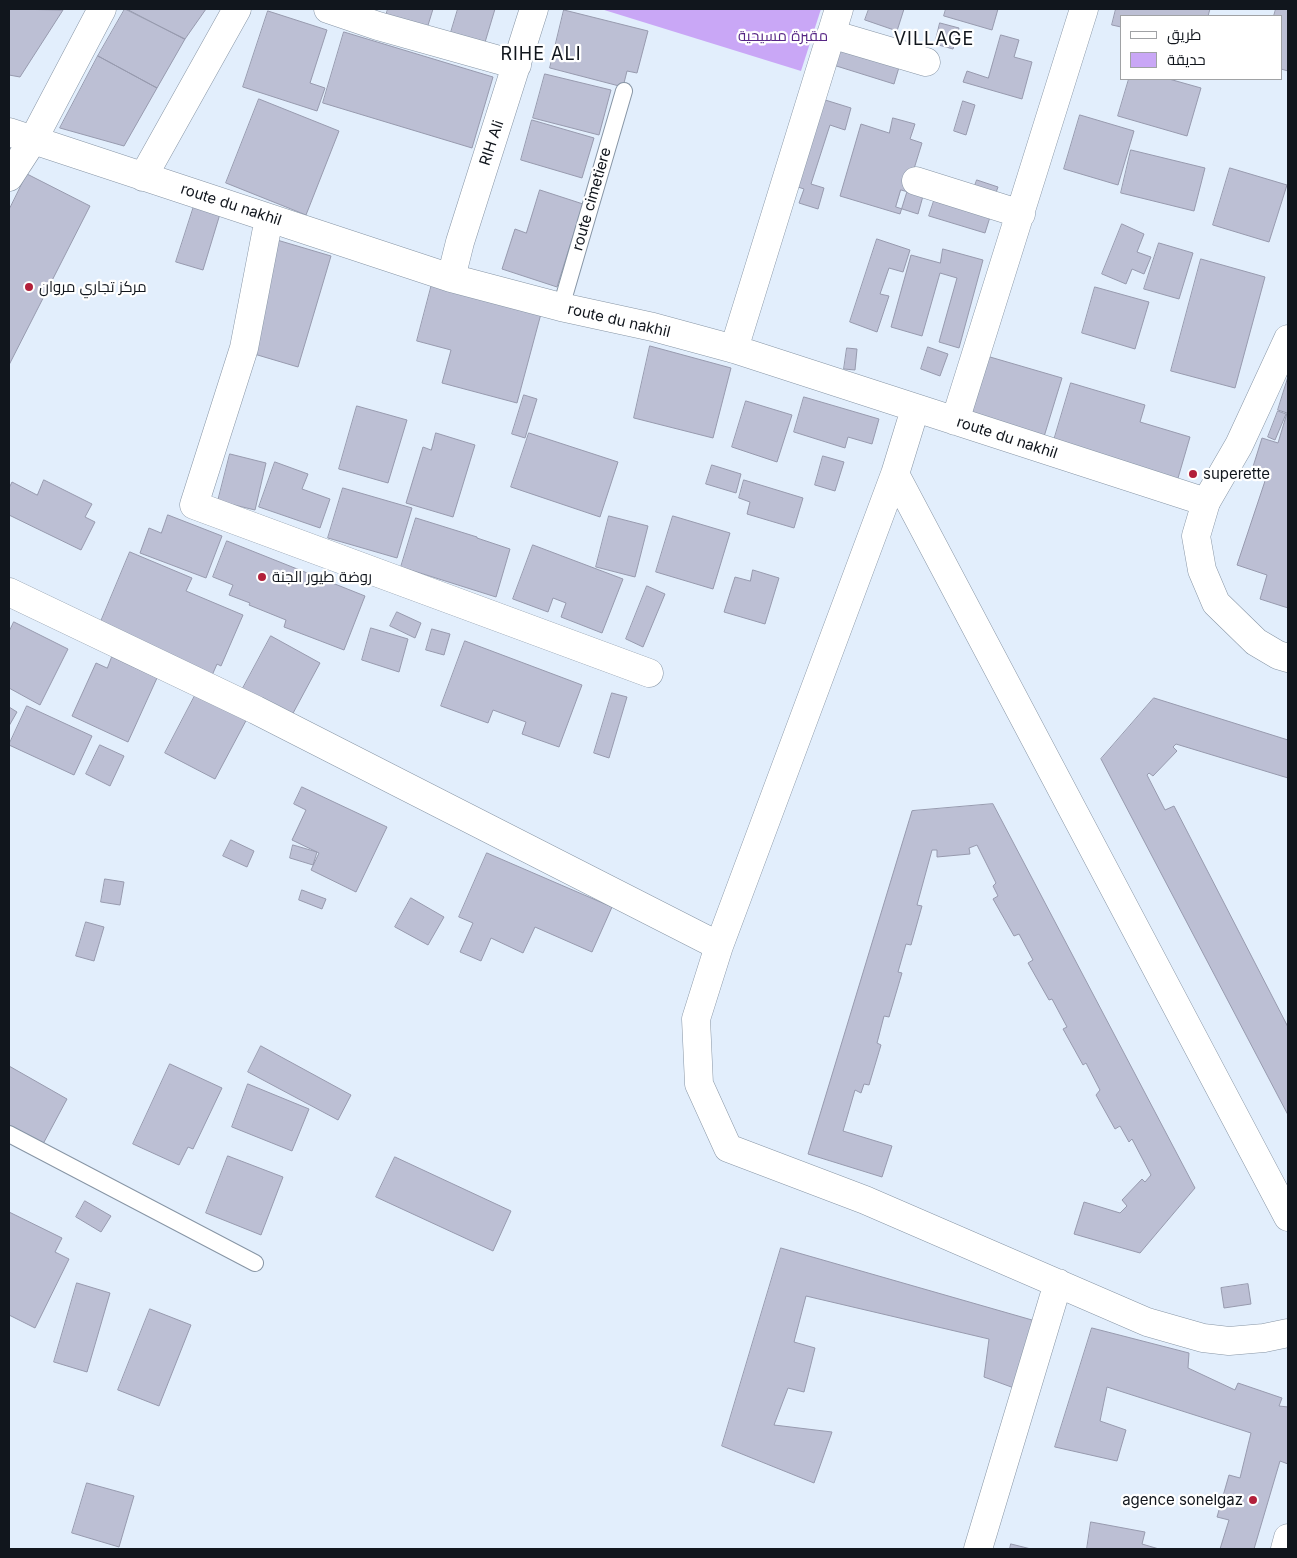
<!DOCTYPE html>
<meta charset="utf-8">
<style>
body{margin:0}
#map{position:relative;width:1297px;height:1558px;overflow:hidden;background:#e2eefc;font-family:Inter,Cairo,sans-serif}
canvas{display:block}
.frame{position:absolute;inset:0;border:10px solid #11161d;pointer-events:none}
.legend{position:absolute;left:1120px;top:15px;width:162px;height:65px;box-sizing:border-box;background:#fff;border:1px solid #a0a2a5;margin:0;padding:6px 9px;list-style:none;font-size:15px;color:#11161d}
.legend li{display:flex;align-items:center;gap:10px;height:25px}
.legend b{width:25px;border:1px solid #a0a2a5}
</style>
<div id="map">
<canvas width="1297" height="1558"></canvas>
<div class="frame"></div>
<ul class="legend">
<li><b style="height:6px;background:#fff"></b>طريق</li>
<li><b style="height:14px;background:#c9a7f6"></b>حديقة</li>
</ul>
</div>
<script>
const g = document.querySelector('canvas').getContext('2d');
g.lineJoin = 'round';
function fill(path, color) { g.fillStyle = color; g.fill(path, 'evenodd'); }
function trace(path, color, width, dash) { g.strokeStyle = color; g.lineWidth = width; g.lineCap = dash ? 'butt' : 'round'; g.setLineDash(dash || []); g.stroke(path); }
function label(font, color, halo, rows, align = 'center') {
  g.font = font + ' Inter,Cairo,sans-serif'; g.lineWidth = 4.5; g.setLineDash([]); g.textBaseline = 'middle'; g.strokeStyle = halo; g.fillStyle = color; for (const [text, x, y, turn = 0] of rows) {
    g.save(); g.translate(x, y); g.rotate((+turn || 0) * Math.PI / 180); g.textAlign = isNaN(turn) ? turn : align; if (halo) g.strokeText(text, 0, 0); g.fillText(text, 0, 0); g.restore();
  }
}
const green = new Path2D(`
 M601 9H821L801 71Z`);
const building = new Path2D(`
 M9 9 63 10 20 77 9 75Z
 M125 9 185 39 157 88 98 56Z
 M127 9H206L185 39Z
 M388 9H433L425 35 384 22Z
 M458 9H495L483 49 449 39Z
 M869 9H904L897 31 865 20Z
 M946 9H998L992 30 944 16Z
 M1116 9H1210L1208 16H1121V27L1112 25Z
 M1276 9H1288V71L1281 69V16H1274Z
 M564 10 648 31 637 73 627 71 623 87 550 68Z
 M268 11 327 30 310 83 325 88 317 111 243 87Z
 M940 23 959 28 953 49 935 44Z
 M344 32 493 77 472 148 323 103Z
 M1001 35 1019 40 1014 57 1032 62 1022 99 963 82 967 71 988 78Z
 M836 44 900 64 894 84 830 64Z
 M98 56 157 88 124 146 60 128Z
 M545 74 611 90 599 135 533 118Z
 M1129 79H1169L1201 88 1187 136 1118 116Z
 M259 99 339 131 306 215 226 183Z
 M822 99 851 108 845 130 830 125 811 184 824 188 818 209 799 203 804 189 789 184Z
 M963 101 975 105 966 135 954 131Z
 M1080 115 1134 131 1118 185 1064 169Z
 M893 118 915 124 910 139 922 143 900 214 840 196 861 124 889 133Z
 M532 120 594 138 582 178 521 160Z
 M1131 150 1205 168 1194 211 1121 193Z
 M1230 168 1287 185 1269 242 1213 225Z
 M27 174 90 206 9 365V210Z
 M977 180 998 187 993 201 972 194Z
 M540 190 583 204 557 287 502 269 515 229 526 233Z
 M901 190 923 196 918 214 896 207Z
 M934 201 990 217 985 233 929 216Z
 M194 206 220 214 203 270 176 262Z
 M1122 224 1144 234 1137 252 1151 257 1144 274 1132 269 1126 284 1102 274Z
 M877 239 910 250 903 272 889 268 880 294 889 296 877 332 850 322Z
 M277 240 331 256 298 367 244 351Z
 M1159 243 1193 253 1179 299 1144 289Z
 M943 249 983 260 959 348 939 342 957 278 940 273 922 336 891 327 911 255 940 263Z
 M1201 259 1265 277 1235 388 1171 371Z
 M433 280 542 310 517 403 442 383 451 350 417 341Z
 M1095 287 1149 302 1135 349 1082 333Z
 M650 346 731 368 713 438 634 418Z
 M928 347 948 354 940 376 921 369Z
 M847 348 857 349 855 370 844 369Z
 M990 357 1062 378 1043 440 971 418Z
 M1288 377V608L1260 599 1267 575 1237 565 1266 478 1251 473 1262 438 1278 443 1287 413 1278 410Z
 M1071 383 1145 405 1140 422 1190 437 1176 485 1052 447Z
 M524 395 537 399 525 438 512 434Z
 M804 397 879 419 872 444 848 437 845 448 794 432Z
 M746 401 792 415 777 462 732 447Z
 M357 406 407 420 388 483 339 469Z
 M1278 411 1286 414 1275 440 1268 437Z
 M436 433 475 445 453 517 406 503 423 447 431 450Z
 M529 433 618 462 600 517 511 487Z
 M230 454 266 463 255 510 218 501Z
 M823 456 844 462 835 491 815 485Z
 M275 462 308 474 302 489 330 499 320 528 259 507Z
 M712 465 741 474 736 493 706 484Z
 M44 480 92 504 85 517 95 522 81 550 9 515V488L12 482 37 495Z
 M744 480 803 498 794 528 747 514 750 502 739 498Z
 M343 488 412 508 397 558 328 538Z
 M168 515 222 536 206 578 140 553 149 528 161 533Z
 M609 516 648 526 635 577 596 567Z
 M673 516 730 533 713 589 656 572Z
 M416 518 477 537V538L510 549 496 597 401 567Z
 M227 541 365 596 344 650 284 627 286 620 249 605 250 603 229 595 233 585 213 577Z
 M533 545 623 579 602 633 561 617 566 603 553 598 548 612 513 599Z
 M130 552 192 578 186 591 243 615 221 666 217 664 210 680 97 631Z
 M753 570 779 578 765 624 724 612 735 577 750 581Z
 M647 586 665 594 643 647 626 639Z
 M397 612 421 623 415 638 390 626Z
 M14 622 68 649 40 705 9 688V632Z
 M371 628 408 639 399 672 362 660Z
 M432 629 450 634 444 655 426 650Z
 M271 636 320 663 291 717 242 690Z
 M465 641 582 685 559 747 522 734 526 722 493 710 488 723 441 706Z
 M112 657 157 678 128 742 72 716 96 663 107 668Z
 M199 688 249 715 215 779 165 753Z
 M612 693 627 697 609 758 594 753Z
 M1154 698 1288 740V778L1176 744 1173 747 1177 751 1153 776 1149 773 1147 775 1165 810 1174 806 1288 1027V1115L1101 759Z
 M27 706 92 736 74 775 9 745Z
 M9 707 17 712 9 726Z
 M100 745 124 756 110 786 86 774Z
 M302 787 387 827 356 892 311 870 319 853 292 840 306 810 294 804Z
 M993 804 1195 1188 1140 1253 1074 1234 1084 1202 1120 1213 1127 1206 1122 1200 1142 1179 1145 1182 1151 1175 1132 1139 1129 1142 1120 1126 1115 1129 1096 1095 1100 1090 1086 1063 1083 1065 1063 1029 1067 1027 1052 999 1049 1000 1028 963 1033 960 1019 934 1014 936 993 899 998 896 993 886 996 883 977 845 969 848 970 854 937 857V850H932L917 905 922 906 911 945 906 944 898 972 902 973 889 1017 884 1016 877 1043 881 1045 869 1085 864 1084 861 1093 855 1090 843 1131 892 1146 882 1177 808 1154 912 811Z
 M231 840 254 851 247 867 223 856Z
 M293 845 317 852 313 865 290 858Z
 M487 853 612 907 592 952 535 927 523 953 491 938 481 961 460 952 473 923 459 917Z
 M105 879 124 882 120 905 101 902Z
 M302 890 326 899 322 909 299 900Z
 M411 898 444 917 428 945 395 927Z
 M86 922 104 927 94 961 76 956Z
 M261 1046 351 1095 338 1120 248 1072Z
 M170 1064 222 1088 193 1149 188 1147 179 1165 133 1144Z
 M9 1066 67 1099 43 1144 9 1125Z
 M248 1084 309 1109 292 1151 232 1127Z
 M228 1156 283 1177 261 1235 206 1213Z
 M395 1157 511 1211 493 1251 376 1197Z
 M85 1201 111 1216 101 1232 76 1217Z
 M9 1212 62 1238 55 1252 69 1259 35 1328 9 1315Z
 M781 1248 1046 1324 1025 1392 984 1377 989 1339 806 1296 794 1342 815 1348 804 1392 788 1388 774 1425 832 1432 814 1483 722 1446Z
 M77 1283 110 1293 87 1372 54 1362Z
 M1248 1284 1251 1304 1224 1308 1221 1288Z
 M150 1309 191 1325 159 1406 118 1390Z
 M1092 1328 1189 1353 1188 1368 1235 1390 1238 1383 1282 1398 1279 1406 1288 1407V1464L1280 1461 1254 1549H1220L1229 1520 1217 1517 1229 1475 1240 1478 1251 1433 1107 1387 1100 1421 1126 1430 1117 1461 1055 1447Z
 M87 1483 134 1496 119 1547 72 1533Z
 M1091 1522 1145 1532 1142 1544 1159 1549H1087Z
 M1011 1544 1031 1549H1010Z`);
const service = new Path2D(`
 M561 307 624 91
 M9 1134 255 1263`);
const minor = new Path2D(`
 M328 9 378 26 517 65
 M831 34 926 62
 M9 132 451 278 561 307 653 327 734 349 1206 502
 M143 177 237 9
 M916 181 1021 214
 M269 218 244 348 194 505 649 673
 M451 278 460 242 534 9
 M734 349 839 9
 M915 409 895 474 719 946 696 1019 699 1084 728 1148 865 1200 1147 1322 1203 1338 1229 1341 1264 1338 1288 1333
 M955 421 1084 9
 M895 474 1288 1217
 M9 592 256 710 719 946
 M978 1549 1058 1283
 M1285 1549 1288 1538`);
const tertiary = new Path2D(`
 M9 177 33 140 102 9
 M1288 339 1239 445 1206 502 1196 536 1202 570 1216 603 1256 642 1278 655 1288 658`);
const markers = [
 [29,287,5,"#b21f3a"],
 [1193,474,5,"#b21f3a"],
 [262,577,5,"#b21f3a"],
 [1253,1500,5,"#b21f3a"]
];
const parkNames = [
 ["مقبرة مسيحية",783,36]
];
const streetNames = [
 ["RIH Ali",492,143,-72],
 ["route cimetiere",592,199,-74],
 ["route du nakhil",231,205,18],
 ["route du nakhil",619,321,13],
 ["route du nakhil",1007,438,18]
];
const poiNames = [
 ["مركز تجاري مروان",39,287],
 ["superette",1203,474],
 ["روضة طيور الجنة",272,577],
 ["agence sonelgaz",1243,1500,"right"]
];
const quarterNames = [
 ["VILLAGE",934,40],
 ["RIHE ALI",541,55]
];
fill(green, '#c9a7f6');
fill(building, '#bcbfd4');
trace(building, '#979aae', 1);
trace(service, '#8795a5', 18);
trace(minor, '#8795a5', 29);
trace(tertiary, '#8795a5', 29);
trace(service, '#fff', 16);
trace(minor, '#fff', 28);
trace(tertiary, '#fff', 28);
for (const [x, y, r, color] of markers) { const dot = new Path2D(); dot.arc(x, y, r, 0, 2 * Math.PI); g.fillStyle = color; g.fill(dot); trace(dot, '#fff', 2); }
label('15px', '#572685', '#fff', parkNames);
label('15px', '#11161d', '#fff', streetNames);
label('15px', '#11161d', '#fff', poiNames, 'left');
g.letterSpacing = '1px';
label('18px', '#11161d', '#fff', quarterNames);
g.letterSpacing = '0px';
</script>
